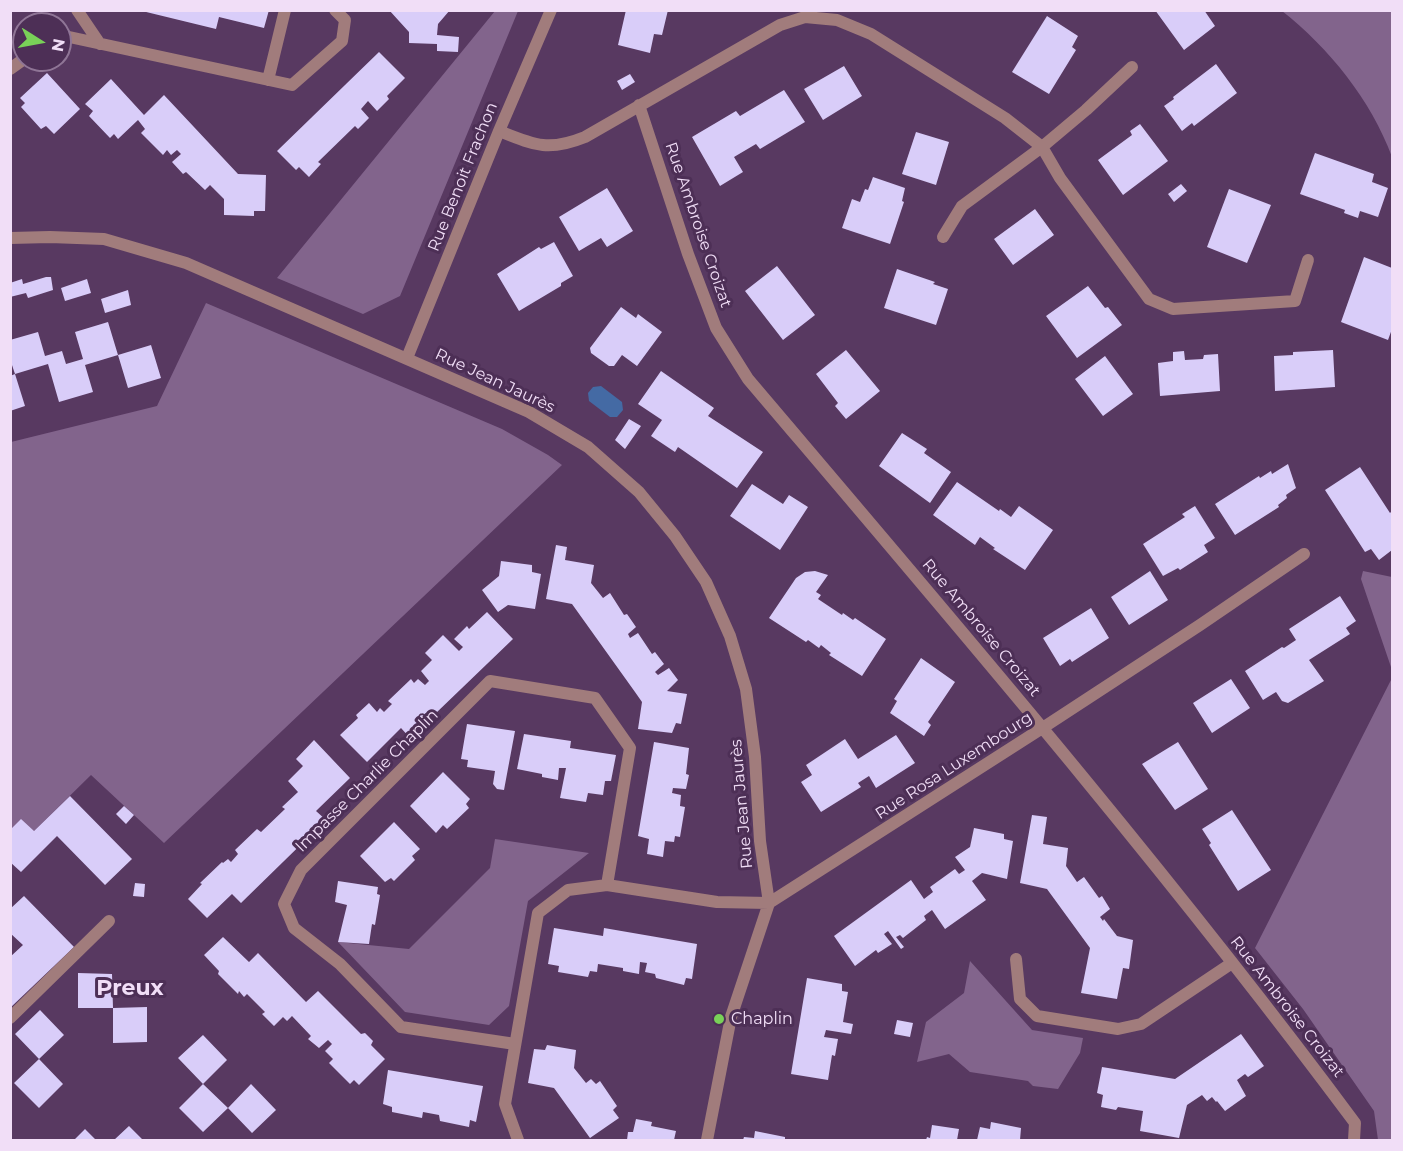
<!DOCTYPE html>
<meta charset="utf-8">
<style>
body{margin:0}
#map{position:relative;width:1403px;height:1151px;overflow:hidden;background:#583961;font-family:Montserrat,sans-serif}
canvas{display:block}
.frame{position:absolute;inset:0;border:12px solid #f1def7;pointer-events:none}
.north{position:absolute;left:12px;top:12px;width:60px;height:60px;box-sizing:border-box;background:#4d2f56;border:2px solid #8f7596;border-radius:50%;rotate:101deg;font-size:16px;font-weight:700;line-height:24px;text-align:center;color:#f1def7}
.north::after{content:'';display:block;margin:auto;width:21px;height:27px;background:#79d158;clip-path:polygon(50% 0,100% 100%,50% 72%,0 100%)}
</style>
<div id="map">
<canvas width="1403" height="1151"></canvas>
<div class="frame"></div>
<div class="north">N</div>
</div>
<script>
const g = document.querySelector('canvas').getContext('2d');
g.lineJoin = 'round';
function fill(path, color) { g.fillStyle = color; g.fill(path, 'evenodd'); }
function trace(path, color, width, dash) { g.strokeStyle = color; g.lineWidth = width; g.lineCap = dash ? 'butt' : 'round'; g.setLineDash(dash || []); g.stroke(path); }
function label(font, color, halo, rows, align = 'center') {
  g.font = font + ' Montserrat,sans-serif'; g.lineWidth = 6; g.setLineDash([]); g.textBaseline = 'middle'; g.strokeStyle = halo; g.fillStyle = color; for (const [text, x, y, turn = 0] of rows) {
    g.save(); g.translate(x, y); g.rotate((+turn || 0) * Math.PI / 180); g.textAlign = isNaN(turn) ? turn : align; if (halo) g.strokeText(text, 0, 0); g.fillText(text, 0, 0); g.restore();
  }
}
const green = new Path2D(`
 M495 11H518L400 296 363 314 277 278Z
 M1282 11H1392V157C1371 100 1329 48 1282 11Z
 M206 303 502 429 548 455 562 465 164 843 91 775 34 831 11 830V442L157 406Z
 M1363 571 1392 577V670L1361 579Z
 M1392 678V1140H1378L1374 1111 1303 1009 1255 948Z
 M495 839 589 853 528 901 509 1006 489 1025 405 1012 338 942 409 949 490 868Z
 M970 961 1032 1030 1083 1038 1080 1053 1058 1089 1033 1086 1028 1081 970 1072 949 1054 917 1062 926 1022 964 993Z`);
const water = new Path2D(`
 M601 386 622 402 623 410 617 417H610L589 401 588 393 593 387Z`);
const building = new Path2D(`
 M138 10H269L264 28 219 17 216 29Z
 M389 10H450L438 24 437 35 459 37 458 52 437 51V44L409 43V32Z
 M626 10H668L662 35 654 34 650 53 618 45Z
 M1155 10H1204L1215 26 1184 50Z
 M1047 16 1078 36 1072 47 1076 50 1049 94 1012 72Z
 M379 52 405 78 387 96 389 99 377 111 368 101 361 109 369 118 358 129 355 126 318 162 321 164 309 177 299 167 296 170 277 151Z
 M1216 64 1237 93 1194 126 1192 123 1182 131 1164 106 1174 99 1173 97Z
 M844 66 862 96 823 120 804 89Z
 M47 73 80 109 54 134 46 126 41 129 21 107 25 103 20 98Z
 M630 74 635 82 622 90 617 81Z
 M111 79 144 115 164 95 238 174 266 175 265 211H254V216L224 215V199L210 185 205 190 186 172 183 174 172 162 181 154 177 150 171 155 167 150 163 155 141 133 145 129 138 120 118 139 114 134 110 138 89 116 93 111 85 104Z
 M784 90 805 122 760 149 756 144 734 157 743 172 720 186 692 137 736 111 740 116Z
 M1140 124 1168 161 1123 195 1098 160 1132 135 1130 131Z
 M916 132 949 142 936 185 902 174Z
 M1315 153 1374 174 1372 182 1388 188 1378 217 1360 211 1358 218 1344 213 1345 210 1300 194Z
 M873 177 905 188 902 201 904 202 890 244 842 228 852 199 860 202 865 189 868 190Z
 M1181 184 1187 191 1174 202 1168 194Z
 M607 188 633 231 607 247 601 238 579 251 559 217Z
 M1229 189 1271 205 1247 263 1207 247Z
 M1035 209 1054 235 1013 265 994 239Z
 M554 242 573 276 561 283V286L519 311 497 274 539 247 541 249Z
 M1364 257 1392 268V329L1388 340 1341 322Z
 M777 266 815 315 783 340 745 291Z
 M897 269 935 282 933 284 948 289 936 325 884 308Z
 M46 277H51L53 290 28 298 26 293 10 297V283L22 279 23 284Z
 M87 279 91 293 65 301 61 288Z
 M1088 286 1105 308 1108 307 1122 325 1077 358 1046 316Z
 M128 290 131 305 105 313 101 299Z
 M621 307 636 318 638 314 662 332 637 366 622 355 614 366H609L591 353 590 348Z
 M108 322 118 355 85 365 93 392 59 402 48 364 15 374 25 406 10 411V376L15 374 10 359V340L38 332 45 356 62 351 66 364 83 359 75 332Z
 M151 345 161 378 128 388 118 355Z
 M846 350 880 391 846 419 835 406 838 403 816 374Z
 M1333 350 1335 387 1275 391 1274 356 1293 355V352Z
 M1184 351 1185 360 1203 359 1204 355 1218 354 1220 391 1160 396 1158 363 1173 361V352Z
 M1105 356 1133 394 1103 416 1075 379Z
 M661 371 714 408 708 416 763 452 737 488 678 447 675 452 651 436 662 420 638 404Z
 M629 419 641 426 625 449 615 440Z
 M902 433 927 449 924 453 951 472 930 503 879 466Z
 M1288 464 1296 488 1286 495 1287 498 1278 505 1279 507 1235 535 1215 504 1259 476 1260 478 1271 471 1272 474Z
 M1360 467 1390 513 1392 511V550L1379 560 1371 549 1365 552 1325 490Z
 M957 482 999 511 1000 509 1011 517 1019 506 1053 530 1025 570 993 549 995 548 980 537 975 545 933 515Z
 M752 484 783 504 789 495 808 507 780 550 730 516Z
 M1195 506 1215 538 1204 545 1208 552 1180 570 1178 568 1163 576 1143 544 1185 517 1182 514Z
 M556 545 567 547 565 560 594 565 591 583 603 598 610 593 624 615 627 614 636 627 628 634 630 638 638 633 652 654 655 652 664 664 655 672 658 675 669 668 678 680 667 691 687 694 681 724 676 723 672 733 638 729 642 702 635 692 572 604 546 599Z
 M501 561 532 565V572L541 574 535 609 508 605 498 612 482 590 499 576Z
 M815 571 828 575 816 592 821 595 818 599 842 615 843 613 853 620 855 618 886 639 862 676 829 655 831 653 821 645 819 648 808 640 806 642 769 618 796 578 805 572Z
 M1150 571 1168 600 1129 625 1111 597Z
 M1340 596 1356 621 1346 628 1350 634 1309 660 1324 681 1288 703 1282 701 1276 692 1263 700 1245 671 1282 647 1284 648 1296 640 1289 629Z
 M1091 608 1109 638 1072 662 1070 659 1060 666 1043 638Z
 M487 612 513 639 410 738 401 728 367 762 340 735 358 718 356 715 369 703 377 712 380 708 384 712 392 704 388 701 411 679 414 683 418 679 425 685 429 681 421 671 432 660 425 653 443 635 459 651 463 647 454 639 467 626 469 629Z
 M921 658 955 682 928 722 931 725 924 736 890 713 897 701 894 699Z
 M1231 679 1250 708 1212 733 1193 703Z
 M467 724 515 731 504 790 497 789 493 784 495 771 467 767 468 760 461 759Z
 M524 734 571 741 570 748 616 755 611 781H605L603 795 588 793 586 802 560 798 566 768H559L558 780 542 777V774L517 769Z
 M896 735 915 763 876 788 869 776 858 783 861 787 821 812 801 782 812 775 806 765 845 739 858 759Z
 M314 740 350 778 316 811 326 820 241 903 232 894 207 918 188 899 202 884 200 883 222 862 223 863 228 859 231 862 238 854 235 850 257 829 261 832 285 809 282 807 298 792 288 781 303 766 296 759Z
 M654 742 689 748 686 774 689 775 686 789 673 788 672 793 681 795 680 806 685 807 680 837 675 836 674 842 665 841 663 857 647 854 649 839 638 836Z
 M1178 742 1208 789 1175 810 1142 764Z
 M443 772 470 799 466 804 469 808 447 829 443 825 436 833 410 806Z
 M70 796 132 859 105 885 57 836 21 872 10 862V830L21 819 34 831Z
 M124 806 134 815 126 824 116 814Z
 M1232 810 1271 870 1238 891 1209 845 1211 843 1202 829Z
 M1032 815 1047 817 1043 844 1068 848 1066 866 1077 882 1084 877 1099 898 1102 896 1110 909 1100 917 1103 921 1104 919 1117 936 1133 940 1129 969 1123 968 1117 999 1081 993 1090 948 1047 889 1020 883Z
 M394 822 420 849 412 856 415 860 394 881 391 878 385 882 360 856Z
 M974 828 1004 834V839L1013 841 1007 879 982 873 972 881 986 900 945 929 932 910 924 916 926 920 903 938 900 935 896 937 904 947 901 949 888 931 884 934 892 944 878 953 876 950 855 966 834 936 911 880 924 899 933 892 930 887 955 869 959 874 965 870 955 857 970 847Z
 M338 881 378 887 377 894 380 895 375 925 372 924 369 944 338 942 347 905 335 902Z
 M135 883 145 884 144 897 133 896Z
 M24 896 74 947 10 1008V957L23 945 10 933V909Z
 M554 928 603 936 604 928 697 944 692 979 686 978 684 985 656 978 655 974 645 972 647 963 640 962 639 974 623 971V968L598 964 597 972 590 971 588 977 558 972 559 966 548 964Z
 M223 937 249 962 258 953 306 1002 318 991 361 1034 365 1033 373 1041 371 1045 385 1059 359 1085 354 1080 350 1084 329 1063 333 1059 325 1051 332 1044 328 1040 319 1048 308 1039 311 1036 292 1016 287 1021 283 1017 274 1026 262 1014 265 1012 247 994 244 997 239 991 238 994 218 974 219 971 204 955Z
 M78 973 112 974 113 1008H78Z
 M807 978 842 984V991L848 992 843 1022 853 1024 851 1034 826 1030 824 1037 838 1039 835 1056 832 1055 828 1080 791 1074Z
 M147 1007V1042L113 1043V1008Z
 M40 1010 64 1035 39 1059 15 1034Z
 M897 1020 913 1023 910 1037 894 1034Z
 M1241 1034 1264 1066 1248 1077 1245 1074 1237 1080 1246 1096 1225 1111 1217 1101 1216 1102 1212 1097 1207 1101 1202 1095 1187 1105 1179 1138 1140 1131 1143 1111 1118 1107 1116 1110 1101 1107 1103 1095 1097 1093 1102 1067 1175 1079Z
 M203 1035 227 1060 203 1084 228 1108 203 1132 179 1108 203 1084 178 1058Z
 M547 1045 576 1050 574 1068 586 1083 591 1079 596 1084 600 1081 617 1106 613 1110 619 1118 590 1138 554 1088 528 1083 534 1049 545 1050Z
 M39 1059 63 1084 39 1108 14 1083Z
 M388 1070 483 1086 476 1122 470 1120 469 1127 440 1121 439 1115 423 1112 422 1118 392 1112V1107L383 1104Z
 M251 1084 276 1110 252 1133 228 1108Z
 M636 1119 652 1122 651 1126 676 1131 674 1140H627L628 1132H633Z
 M991 1122 1021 1128 1020 1140H977L980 1127 990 1129Z
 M932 1125 959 1129 957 1140H926L927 1137 930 1138Z
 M129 1126 143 1140H114Z
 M85 1129 96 1140H74Z
 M755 1131 785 1137V1140H743L744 1137 754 1138Z`);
const minor = new Path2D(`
 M77 10 100 44
 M60 35 292 85 342 41 345 20 335 10
 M10 69 24 59
 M268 80 285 10
 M639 105 688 254 716 328 748 379C955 623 1164 866 1355 1123L1354 1140
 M499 131C534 145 548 152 585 137L780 25 805 17 837 20 871 34 1005 118 1042 147 1060 178 1149 299 1173 309 1295 301 1308 260
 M943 237 962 206 1042 147 1086 110 1132 67
 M10 238 50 237 104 239 186 263 529 412 588 447 639 492 675 536 706 582 730 636 746 689 755 757 760 841 769 903 731 1017 707 1140
 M407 358 499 131 551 10
 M1016 959 1020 999 1037 1016 1118 1029 1141 1024 1232 963
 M10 1018 109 921
 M515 1044 401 1027 340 964 294 928 284 904 301 870 490 681 595 698 630 748 607 885
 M518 1140 505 1104 538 913 568 890 607 885 717 902 769 903 1044 727 1200 625 1304 554`);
const markers = [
 [719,1019,6,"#79d158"]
];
const streetNames = [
 ["Rue Benoit Frachon",463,177,-68],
 ["Rue Ambroise Croizat",698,225,71],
 ["Rue Jean Jaurès",495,381,25],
 ["Rue Ambroise Croizat",981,628,50],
 ["Rue Rosa Luxembourg",954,766,-33],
 ["Impasse Charlie Chaplin",367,781,-45],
 ["Rue Jean Jaurès",742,804,-95],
 ["Rue Ambroise Croizat",1287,1007,52]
];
const poiNames = [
 ["Chaplin",731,1019]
];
const districtNames = [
 ["Preux",130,989]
];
fill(green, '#82648c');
fill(water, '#446aa4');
fill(building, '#d9cdf9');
trace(minor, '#a17c7c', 12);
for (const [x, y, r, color] of markers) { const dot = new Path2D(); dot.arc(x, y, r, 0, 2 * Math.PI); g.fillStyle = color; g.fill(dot); trace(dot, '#4d2f56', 2); }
label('16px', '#f1def7', '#4d2f56', streetNames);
label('16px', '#f1def7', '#4d2f56', poiNames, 'left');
label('bold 22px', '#f1def7', '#4d2f56', districtNames);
</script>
